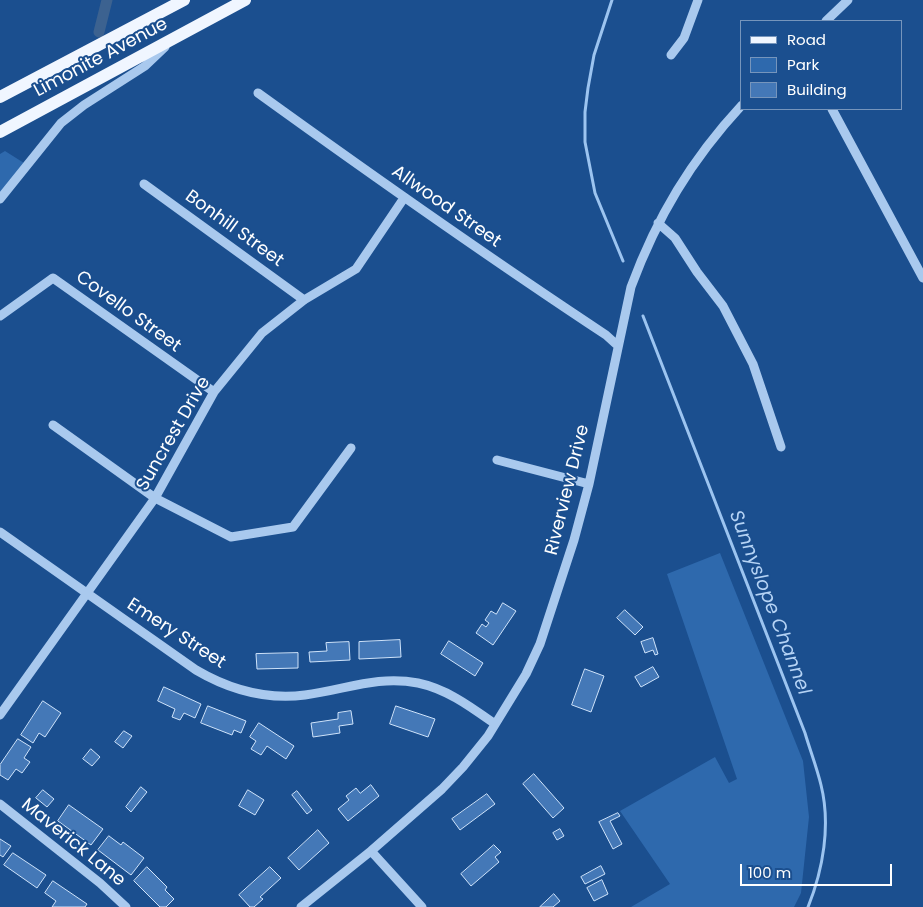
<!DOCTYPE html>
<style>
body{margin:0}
#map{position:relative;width:923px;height:907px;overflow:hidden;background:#1b4f8f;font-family:Poppins,sans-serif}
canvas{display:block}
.legend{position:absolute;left:740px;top:20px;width:162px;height:90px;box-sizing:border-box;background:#1b4f8f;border:1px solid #7695bc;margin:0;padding:6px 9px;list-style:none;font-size:15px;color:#fff}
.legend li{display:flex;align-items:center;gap:10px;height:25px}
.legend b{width:25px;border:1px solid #7695bc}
.scale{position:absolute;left:740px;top:864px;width:152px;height:22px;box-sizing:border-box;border:2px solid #fff;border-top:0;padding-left:6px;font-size:15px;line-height:18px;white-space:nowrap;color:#fff;-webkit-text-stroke:4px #1b4f8f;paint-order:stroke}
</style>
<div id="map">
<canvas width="923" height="907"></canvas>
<ul class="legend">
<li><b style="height:6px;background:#f0f6ff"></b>Road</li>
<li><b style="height:14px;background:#2e69ad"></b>Park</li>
<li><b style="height:14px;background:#4478b7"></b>Building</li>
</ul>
<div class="scale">100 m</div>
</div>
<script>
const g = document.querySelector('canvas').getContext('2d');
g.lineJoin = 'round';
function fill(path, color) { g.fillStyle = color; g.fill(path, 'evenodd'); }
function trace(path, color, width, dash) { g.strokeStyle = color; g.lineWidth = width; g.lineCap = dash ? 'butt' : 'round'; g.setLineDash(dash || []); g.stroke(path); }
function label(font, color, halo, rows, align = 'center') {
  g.font = font + ' Poppins,sans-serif'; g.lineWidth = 4; g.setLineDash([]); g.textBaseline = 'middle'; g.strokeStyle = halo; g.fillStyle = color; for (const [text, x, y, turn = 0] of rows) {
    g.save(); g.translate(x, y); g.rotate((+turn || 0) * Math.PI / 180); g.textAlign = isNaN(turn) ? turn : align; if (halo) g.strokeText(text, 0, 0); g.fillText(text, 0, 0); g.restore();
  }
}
const green = new Path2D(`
 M5 151 24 163 0 194V154Z
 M720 553 803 761 809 817 801 893 794 907H631L670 884 620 811 715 757 729 783 737 779 667 574Z`);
const stream = new Path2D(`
 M612 0 594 55 588 88 585 112V142L595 193 623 261
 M643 316 805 733C810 750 817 768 821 785 831 825 823 870 808 907`);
const canal = new Path2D(`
 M99 32 107 0`);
const building = new Path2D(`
 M503 603 516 611 493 645 476 633 482 624 486 627 489 623 485 620 491 611 496 614Z
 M625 610 643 627 635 635 617 618Z
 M653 638 658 654 655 655 653 650 645 653 641 642Z
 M400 640 401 657 359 659V642Z
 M449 641 483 663 475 676 441 654Z
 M349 642 350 660 310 662 309 652 327 651 326 643Z
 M298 653V668L257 669 256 654Z
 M653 667 659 677 641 687 635 677Z
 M585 669 604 676 591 712 572 705Z
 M164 687 201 704 195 718 184 713 180 720 172 717 175 709 158 701Z
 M43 701 61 713 45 737 39 733 33 743 21 735Z
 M208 706 246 721 241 733 234 730 232 735 201 723Z
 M396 706 435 719 428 737 390 724Z
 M351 711 353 724 339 726 340 733 313 737 311 723 338 719V713Z
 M259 723 294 746 286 759 267 746 261 755 251 749 256 741 250 737Z
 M124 731 132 736 123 748 115 742Z
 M18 739 31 747 24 758 30 762 22 773 16 769 8 780 0 775V765Z
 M91 749 100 757 92 766 83 759Z
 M534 774 564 808 553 818 523 784Z
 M371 785 379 796 348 821 338 809 349 800 346 796 356 788 360 793Z
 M141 787 147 792 131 812 126 807Z
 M43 790 54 799 47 807 36 798Z
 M248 790 264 800 255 815 239 806Z
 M297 791 312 810 307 814 292 795Z
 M487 794 495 804 460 830 452 819Z
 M69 805 103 829 91 845 58 821Z
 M618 813 620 816 610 821 622 844 613 849 599 822Z
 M560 829 564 836 557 840 553 833Z
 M318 830 329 843 299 870 288 858Z
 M109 836 121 845 123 842 144 858 131 875 98 850Z
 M0 839 11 846 3 857 0 855Z
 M494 845 501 852 495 857 499 862 471 886 461 874Z
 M13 853 46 875 37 888 4 865Z
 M601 866 605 874 585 884 581 877Z
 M147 867 167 887 165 890 174 899 166 907H160L134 881Z
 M270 867 281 878 260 897 263 899 254 907H250L239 895Z
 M602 880 608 894 594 901 587 888Z
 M53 881 87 904 85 907H52L56 901 45 893Z
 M554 894 560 901 553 907H540Z`);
const minor = new Path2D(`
 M826 21 848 0
 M671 55 684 38 698 0
 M258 93C373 176 488 257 606 335L617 345
 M832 109 923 278
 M144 184 304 300
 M0 199 61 123 84 105 145 66 165 47
 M658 223 675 238 697 272 723 306 753 364 781 447
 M0 316 53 278 214 392
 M53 425 155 498 231 537 293 527 351 448
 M497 460 589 484
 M0 532 196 670C230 690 265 700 305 695 345 690 377 675 418 683 447 689 471 707 495 724
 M0 715 155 498 214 392 262 333 304 300 356 269 404 198
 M0 804 100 883 126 907
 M371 851 422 907
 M301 907 371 851 442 789 463 767 488 736 526 674 540 644 574 540 589 484 631 287C657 217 691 160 742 105`);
const major = new Path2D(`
 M0 97 184 0
 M0 132 245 0`);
const streetNames = [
 ["Limonite Avenue",101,58,-28],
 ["Allwood Street",446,207,35],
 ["Bonhill Street",234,229,36],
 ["Covello Street",128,312,36],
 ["Suncrest Drive",174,434,-60],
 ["Riverview Drive",568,490,-76],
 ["Emery Street",176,634,33],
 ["Maverick Lane",73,843,39]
];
const waterNames = [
 ["Sunnyslope Channel",769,603,69]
];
fill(green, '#2e69ad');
trace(stream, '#9cc4f0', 3);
trace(canal, '#3c6290', 11);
fill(building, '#4478b7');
trace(building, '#cfe3fa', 1);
trace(minor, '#a9c9ee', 9);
trace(major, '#f0f6ff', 12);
label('18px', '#fff', '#1b4f8f', streetNames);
label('italic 19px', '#b5d3f5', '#1b4f8f', waterNames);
</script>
